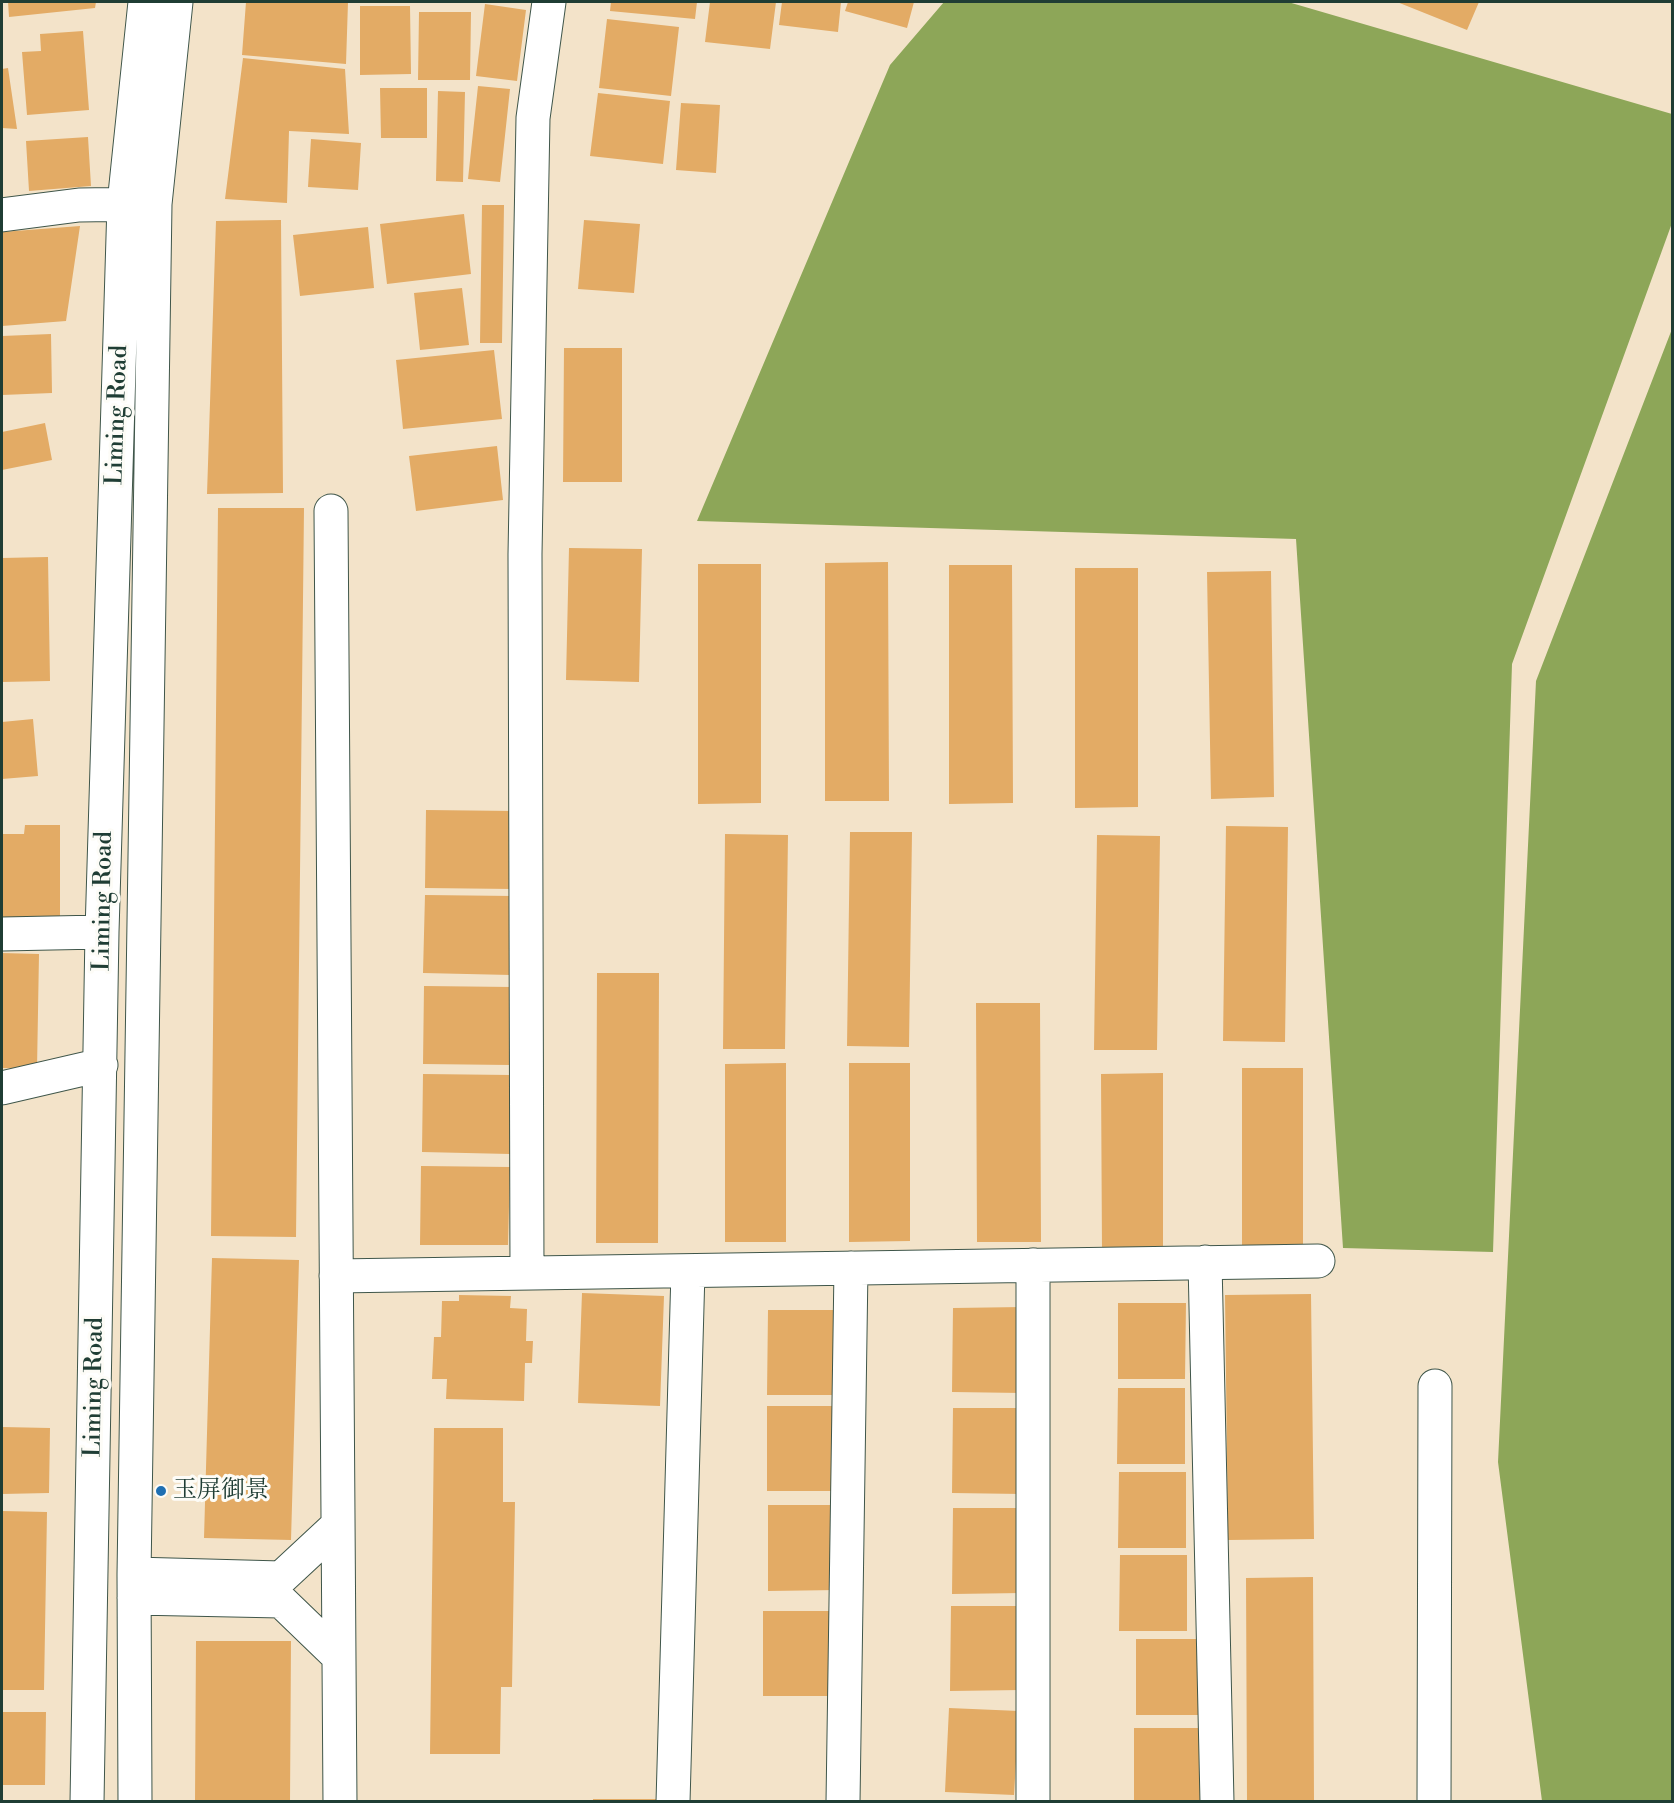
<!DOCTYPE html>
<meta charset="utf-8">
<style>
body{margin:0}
#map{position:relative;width:1674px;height:1803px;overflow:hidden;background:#f3e3c9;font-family:"Libre Bodoni",serif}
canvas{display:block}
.frame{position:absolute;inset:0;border:3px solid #1f3d34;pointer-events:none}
</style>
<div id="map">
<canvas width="1674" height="1803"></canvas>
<div class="frame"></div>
</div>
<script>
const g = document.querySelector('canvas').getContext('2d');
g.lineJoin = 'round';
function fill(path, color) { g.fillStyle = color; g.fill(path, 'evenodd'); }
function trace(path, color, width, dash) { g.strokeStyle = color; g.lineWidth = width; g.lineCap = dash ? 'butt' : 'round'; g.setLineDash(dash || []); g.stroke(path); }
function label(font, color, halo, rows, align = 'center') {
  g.font = font + ' "Libre Bodoni","Noto Serif SC",serif'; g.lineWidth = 6; g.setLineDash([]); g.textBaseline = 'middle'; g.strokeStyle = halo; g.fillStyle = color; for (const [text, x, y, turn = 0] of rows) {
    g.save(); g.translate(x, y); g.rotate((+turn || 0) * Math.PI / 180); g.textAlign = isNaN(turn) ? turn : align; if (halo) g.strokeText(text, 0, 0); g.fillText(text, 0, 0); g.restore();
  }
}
const forest = new Path2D(`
 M944 2H1288L1672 114V223L1512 664 1493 1252 1343 1248 1296 539 697 521 890 65Z
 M1672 329V1801H1542L1498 1462 1536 681Z`);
const building = new Path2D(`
 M8 2H96L95 8 9 17Z
 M246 2H348L346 64 242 55Z
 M611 2H697L695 19 610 11Z
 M710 2H776L770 49 705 42Z
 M782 2H841L838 32 779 25Z
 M848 2H914L907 28 845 11Z
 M1397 2H1479L1467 30Z
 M485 4 526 10 517 81 476 76Z
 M360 6H410L411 74 360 75Z
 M419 12H471L470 80H418Z
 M607 19 679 27 671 96 599 88Z
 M83 31 89 110 27 115 22 52 41 51 40 34Z
 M243 58 345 69 349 134 289 131 287 203 225 199Z
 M8 68 17 129 2 128V69Z
 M478 86 510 89 500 182 468 179Z
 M380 88H427V138H381Z
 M438 91 465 92 463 182 436 181Z
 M598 93 670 101 663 164 590 156Z
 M681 103 720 105 716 173 676 170Z
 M88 137 91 186 29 191 26 141Z
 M311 139 361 143 358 190 308 187Z
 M482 205H504L502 343H480Z
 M464 214 471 274 387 284 380 224Z
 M281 220 283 493 207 494 216 221Z
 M584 220 640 224 634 293 578 289Z
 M80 226 66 321 2 326V232Z
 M368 227 374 288 300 296 293 235Z
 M462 288 469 345 420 350 414 293Z
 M51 334 52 393 2 395V336Z
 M564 348H622V482H563Z
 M494 350 502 419 403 429 396 360Z
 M45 423 52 460 2 470V432Z
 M497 446 503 500 416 511 409 456Z
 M218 508H304L296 1237 211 1236Z
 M569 548 642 549 639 682 566 680Z
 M48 557 50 681 2 682V558Z
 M888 562 889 801H825V563Z
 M698 564H761V803L698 804Z
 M949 565H1012L1013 803 949 804Z
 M1075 568H1138V807L1075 808Z
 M1271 571 1274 797 1211 799 1207 572Z
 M33 719 38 776 2 779V722Z
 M426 810 514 811 513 889 425 888Z
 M25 825H60V917H2V834H24Z
 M1226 826 1288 827 1285 1042 1223 1041Z
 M850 832H912L909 1047 847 1046Z
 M725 834 788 835 785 1049H723Z
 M1097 835 1160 836 1157 1050H1094Z
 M425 895 513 896 511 975 423 973Z
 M2 953 39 954 37 1069 2 1068Z
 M597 973H659L658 1243H596Z
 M424 986 512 987 510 1065 423 1064Z
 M976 1003H1040L1041 1242H977Z
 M786 1063V1242H725V1064Z
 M849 1063H910V1241L849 1242Z
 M1242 1068H1303V1247H1242Z
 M1163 1073V1252H1102L1101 1074Z
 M423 1074 511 1075 510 1154 422 1152Z
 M421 1166 510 1167 508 1245H420Z
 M212 1258 299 1260 291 1540 204 1538Z
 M582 1293 664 1296 660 1406 578 1403Z
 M1311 1294 1314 1539 1228 1540 1225 1295Z
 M459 1295 511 1296 510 1308 527 1309 526 1341H533L532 1363H525L524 1401 446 1399 447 1379H432L434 1337H441L442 1301H459Z
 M1118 1303H1186L1185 1379H1118Z
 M1023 1307 1022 1393 952 1392 953 1308Z
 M768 1310H838L837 1395H767Z
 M1118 1388H1185V1464H1117Z
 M767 1406H838L837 1491H767Z
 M953 1408H1022V1494L952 1493Z
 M2 1427 50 1428 49 1493 2 1494Z
 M434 1428H503V1502H515L512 1687H501L500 1754H430Z
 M1119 1472H1186V1548H1118Z
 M768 1505H839L838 1590 768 1591Z
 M953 1508H1023L1022 1593 952 1594Z
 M2 1511 47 1512 44 1690H2Z
 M1120 1555H1187V1631H1119Z
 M1313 1577 1314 1802H1247L1246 1578Z
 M951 1606H1021V1690L950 1691Z
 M763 1611H834L833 1696H763Z
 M1136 1639H1204L1203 1715H1136Z
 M196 1641H291L290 1802H195Z
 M949 1708 1019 1711 1014 1795 945 1792Z
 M2 1712H46L45 1785H2Z
 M1134 1728H1202L1201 1802H1134Z
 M593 1799H663V1802H593Z`);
const minor = new Path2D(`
 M2 215 79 205 146 204
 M331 511 340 1802
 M2 934 102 932
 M2 1088 101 1065
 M1205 1262 1217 1802
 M1033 1265V1802
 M527 1273 525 554 533 118 549 2
 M336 1276 1318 1261
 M134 1574 281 1578 338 1525
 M134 1598 281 1601 339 1657
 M87 1802 102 932 124 204 145 2
 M135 1802 134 1574 155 204 176 2
 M673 1802 688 1271
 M843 1802 851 1268
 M1434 1802 1435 1386`);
const markers = [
 [161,1491,6,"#1f6fb2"]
];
const streetNames = [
 ["Liming Road",118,415,-88],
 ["Liming Road",104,901,-89],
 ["Liming Road",95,1387,-89]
];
const poiNames = [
 ["玉屏御景",173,1491]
];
fill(forest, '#8da658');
fill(building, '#e3ab65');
trace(minor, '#3f564a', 35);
trace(minor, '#fff', 33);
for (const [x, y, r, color] of markers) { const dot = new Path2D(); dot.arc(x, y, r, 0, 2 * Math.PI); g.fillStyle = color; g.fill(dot); trace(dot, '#fdfcf7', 2); }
label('24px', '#1f3d34', '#fdfcf7', streetNames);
label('24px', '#1f3d34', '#fdfcf7', poiNames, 'left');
</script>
